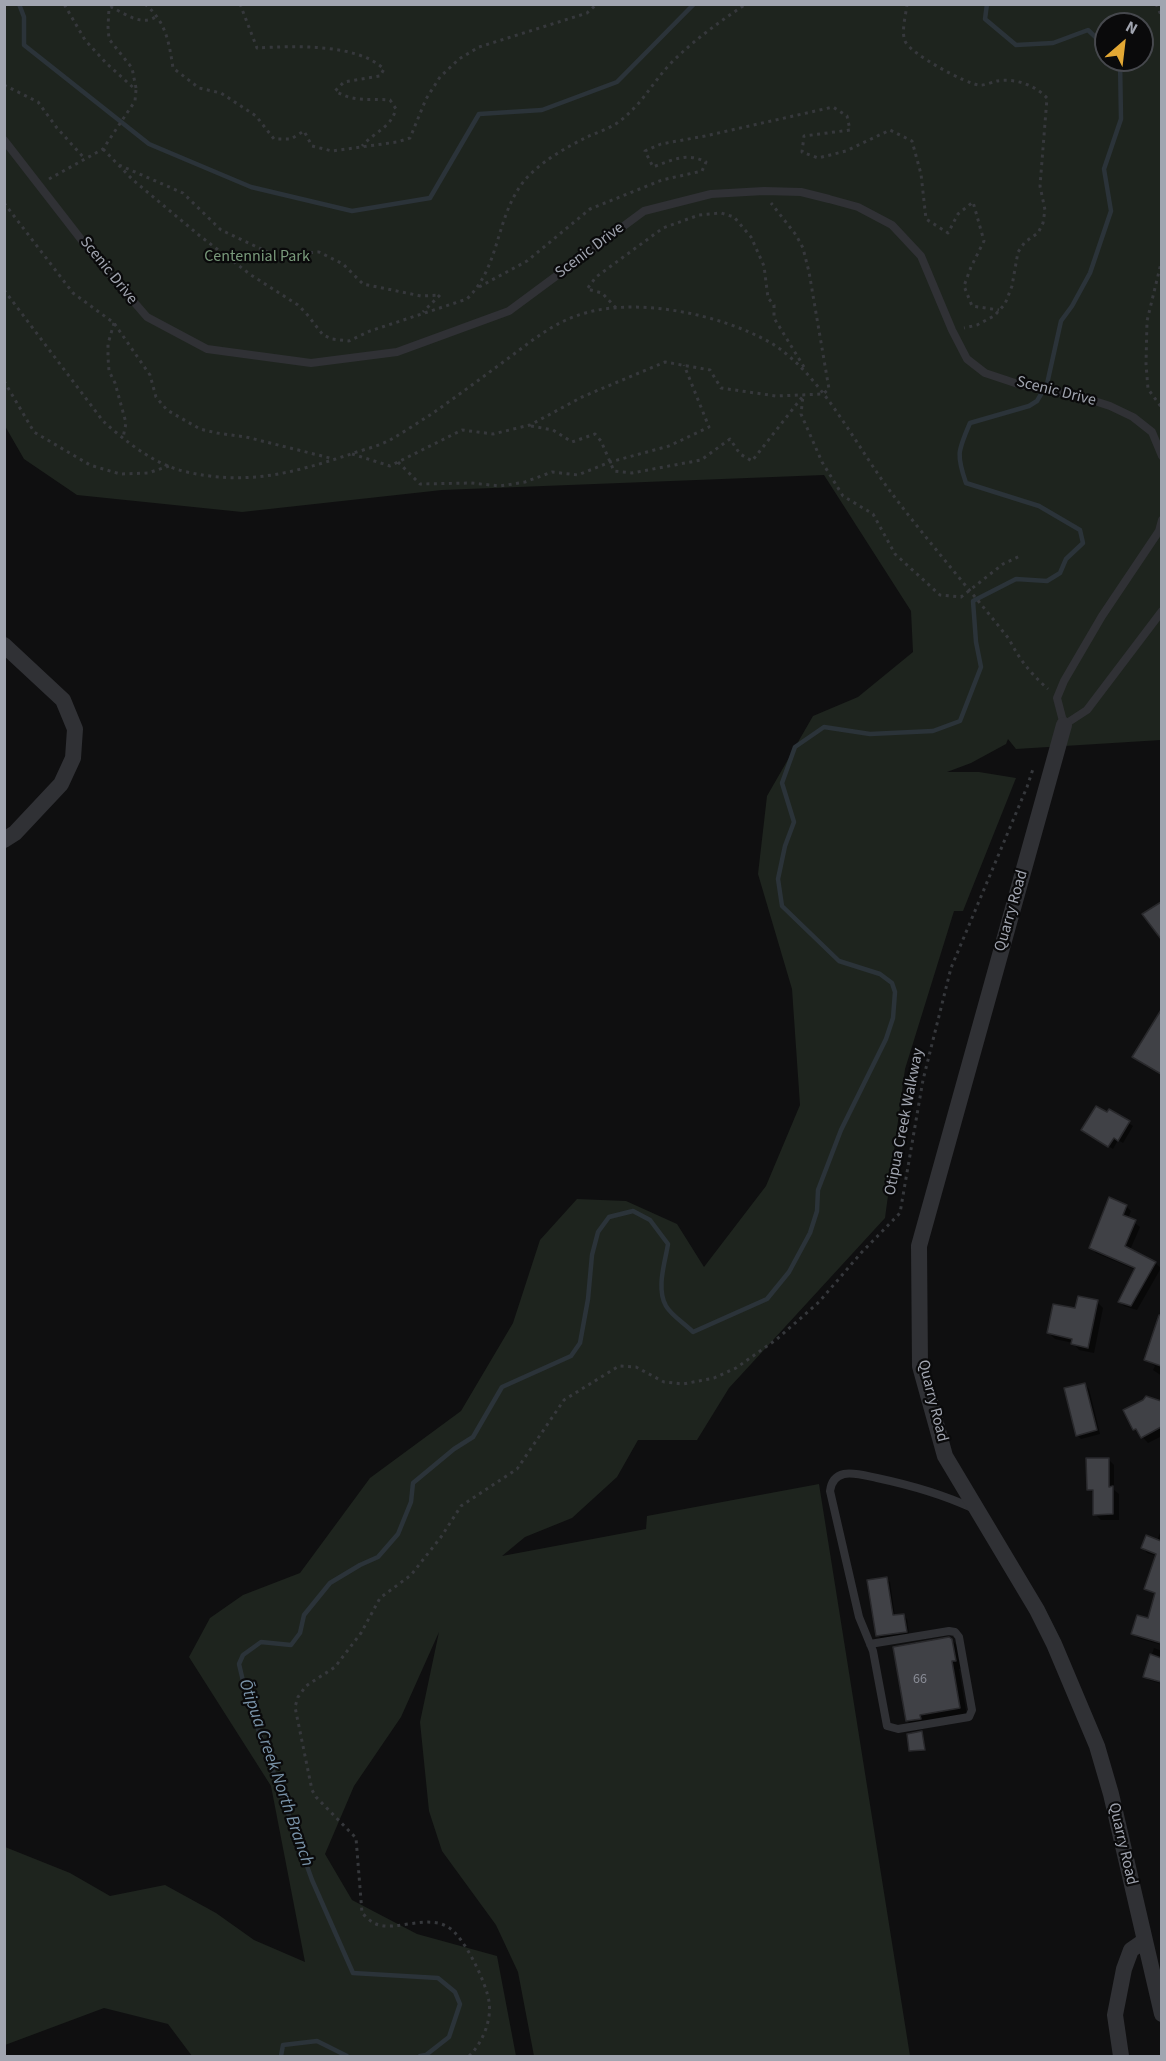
<!DOCTYPE html>
<meta charset="utf-8">
<style>
body{margin:0}
#map{position:relative;width:1166px;height:2061px;overflow:hidden;background:#0f0f10;font-family:"Source Sans 3",sans-serif}
canvas{display:block}
.frame{position:absolute;inset:0;border:6px solid #a1a5b0;pointer-events:none}
.north{position:absolute;left:1094px;top:12px;width:60px;height:60px;box-sizing:border-box;background:#0a0a0b;border:2px solid #46484d;border-radius:50%;rotate:28deg;font-size:16px;font-weight:700;line-height:24px;text-align:center;color:#a1a5b0}
.north::after{content:'';display:block;margin:auto;width:21px;height:27px;background:#e3a834;clip-path:polygon(50% 0,100% 100%,50% 72%,0 100%)}
</style>
<div id="map">
<canvas width="1166" height="2061"></canvas>
<div class="frame"></div>
<div class="north">N</div>
</div>
<script>
const g = document.querySelector('canvas').getContext('2d');
g.lineJoin = 'round';
function fill(path, color) { g.fillStyle = color; g.fill(path, 'evenodd'); }
function trace(path, color, width, dash) { g.strokeStyle = color; g.lineWidth = width; g.lineCap = dash ? 'butt' : 'round'; g.setLineDash(dash || []); g.stroke(path); }
function label(font, color, halo, rows, align = 'center') {
  g.font = font + ' "Source Sans 3",sans-serif'; g.lineWidth = 4.5; g.setLineDash([]); g.textBaseline = 'middle'; g.strokeStyle = halo; g.fillStyle = color; for (const [text, x, y, turn = 0] of rows) {
    g.save(); g.translate(x, y); g.rotate((+turn || 0) * Math.PI / 180); g.textAlign = isNaN(turn) ? turn : align; if (halo) g.strokeText(text, 0, 0); g.fillText(text, 0, 0); g.restore();
  }
}
const green = new Path2D(`
 M5 5H1161V740L1016 749 1008 739 1006 744 971 763 947 772H979L1016 778 963 911H954L905 1069 885 1218 729 1388 697 1440H638L617 1477 572 1518 525 1537 502 1556 646 1529 647 1516 819 1484 910 2056H534L518 1972 496 1925 442 1851 429 1811 420 1722 439 1632 401 1717 354 1786 325 1854 352 1900 417 1934 497 1956 516 2056H192L168 2024 104 2008 5 2045V1847L70 1873 110 1896 165 1885 216 1913 254 1940 305 1962 271 1786 189 1657 210 1618 243 1595 300 1573 370 1478 461 1411 513 1323 540 1240 577 1199 626 1201 677 1224 704 1267 766 1186 800 1105 792 989 758 874 767 796 813 716 858 697 913 652 911 611 824 475 442 490 242 512 77 495 24 459 5 426ZM1106 24H1142V60H1106Z`);
const shadow = new Path2D(`
 M1162 1013V1075L1140 1062 1134 1056Z
 M1109 1111 1133 1126 1123 1143 1118 1140 1113 1149 1083 1130 1107 1114Z
 M1126 1206 1131 1211 1128 1218 1140 1227 1130 1250 1155 1263 1161 1268 1137 1310 1124 1306 1119 1301 1136 1270 1096 1253 1091 1248Z
 M1097 1302 1103 1308 1094 1353 1079 1350 1073 1343 1055 1339 1049 1333 1076 1309Z
 M1162 1311V1376L1153 1370 1155 1366 1146 1360Z
 M1085 1385 1089 1389 1100 1434 1081 1439 1077 1435Z
 M1146 1398 1162 1403V1436L1148 1443 1135 1429Z
 M1108 1459 1114 1465V1490L1119 1494V1520H1101L1095 1514V1495L1089 1489Z
 M1161 1530H1162V1645L1138 1638 1133 1633 1149 1620 1156 1595 1146 1589 1157 1556 1147 1553 1143 1548 1157 1541Z
 M886 1579 890 1582 895 1617 903 1615 907 1619 909 1635 881 1639 878 1635Z
 M951 1639 959 1648 964 1668 959 1669 967 1716 915 1729 907 1721Z
 M1154 1648 1162 1651V1684L1149 1680 1145 1676Z
 M922 1733 925 1751 912 1752 911 1751Z`);
const stream = new Path2D(`
 M19 4 24 17V45L149 144 251 187 352 211 430 198 479 114 542 110 617 82 694 4
 M987 4 985 19 1016 45 1053 43 1088 30 1106 47
 M281 2056 283 2045 317 2041 347 2056
 M420 2056 426 2055 449 2037 460 2004 455 1992 438 1978 353 1973 312 1880 247 1698 239 1664 243 1655 261 1642 291 1645 300 1633 304 1615 330 1583 360 1565 378 1557 398 1534 411 1502 413 1483 454 1449 473 1437 502 1387 571 1356 580 1343 588 1299 592 1255 598 1232 609 1217 633 1211 650 1220 668 1244C665 1263 656 1288 666 1306 671 1315 685 1324 693 1332L767 1299 789 1272 810 1233 817 1211 818 1190 841 1130 886 1039 893 1018 895 992 892 983 880 974 839 961 782 906 778 879 785 846 794 822 782 783 795 747 824 727 870 734 933 731 960 721 981 667 976 642 973 601 1016 579 1047 581 1060 573 1066 559 1083 543 1080 530 1039 506 966 483C956 454 958 451 970 423L1029 406 1037 401 1047 384 1061 321 1072 306 1090 273 1111 211 1104 169 1121 119 1120 60`);
const building = new Path2D(`
 M1161 902V939L1142 914Z
 M1161 1010V1074L1132 1057Z
 M1096 1106 1107 1112 1109 1109 1130 1121 1118 1141 1114 1138 1108 1147 1081 1130Z
 M1109 1197 1127 1205 1123 1215 1136 1220 1125 1246 1156 1262 1131 1306 1118 1302 1135 1268 1089 1248Z
 M1078 1296 1098 1300 1088 1348 1071 1344 1072 1339 1047 1333 1053 1304 1075 1308Z
 M1159 1315H1161V1366L1144 1360Z
 M1085 1383 1097 1430 1076 1436 1064 1388Z
 M1146 1396 1161 1401V1427L1141 1438 1136 1429 1133 1430 1123 1410 1143 1400Z
 M1086 1458H1109V1487L1113 1486V1514L1093 1515V1490H1087Z
 M1146 1535 1161 1541V1643L1131 1634 1137 1615 1148 1618 1155 1593 1144 1589 1156 1554 1141 1548Z
 M887 1577 893 1615 904 1614 907 1632 876 1636 867 1580Z
 M949 1637 952 1639 956 1661H952L960 1708 920 1715 921 1719 906 1721 893 1647Z
 M1150 1654 1161 1658V1682L1143 1677Z
 M922 1731 925 1750 909 1751 907 1734Z`);
const path = new Path2D(`
 M145 4C166 22 169 42 173 68L199 88 221 93 256 116 274 139H291L304 131 312 146 332 151 397 142 410 138 426 99 440 77 459 59 479 47 587 13 597 4
 M240 4 257 48C293 46 356 43 384 69L380 76 344 82 335 91C356 103 368 98 390 100L396 109C390 129 375 131 362 146
 M907 4C906 15 901 31 905 41 909 53 966 84 979 85 984 86 992 82 997 81 1015 78 1035 85 1047 98L1040 186 1045 210 1043 223 1038 233 1025 242 1018 252 1012 286 1005 304 994 316 977 325 964 328
 M1156 4 1162 17
 M4 85 38 102 57 128 85 159
 M136 88 132 68 109 39 108 27 109 8 111 7C126 14 143 28 158 15
 M103 149 133 180 200 236 251 275 298 305 306 313 323 335 332 339 349 341 370 331 467 299C501 265 495 218 524 181 540 162 565 148 587 137 598 132 611 128 620 121 643 103 652 83 671 63 694 40 719 22 746 4
 M119 165 183 193 221 230 274 255 319 252 343 264 363 284 421 296 440 295 423 312
 M49 179 103 149 135 101 136 90 107 64 85 40 64 4
 M4 203 73 293 114 323 150 375 156 397 167 410 200 429 217 433 246 437 334 459
 M1162 259 1147 321 1146 364 1148 389 1162 408
 M479 287 527 261 590 209 662 180 702 171 706 162C687 152 672 160 653 167L645 151 661 144 705 136 833 107 847 116 850 130 804 136 802 152 818 158 846 151 890 130 912 141 921 174 926 219 948 233 958 214 973 202 984 241 971 267 964 286 972 306 999 310
 M4 290 103 421C125 441 154 464 183 471 244 486 290 474 348 455 361 450 377 447 390 440 404 432 419 422 433 413 460 394 487 374 514 354 534 339 553 324 576 316 632 295 721 314 771 343 821 373 857 448 893 495 930 544 971 591 1009 639 1019 659 1031 674 1048 689
 M616 308 602 293 587 289 596 277 663 228 699 215 721 213 734 217 751 237 764 266 768 298 774 305V318L804 367
 M114 323 108 344V357L109 371 115 383 126 423 123 438
 M4 381 34 432 90 465 120 474 148 473 169 466
 M531 426 553 430 572 442 595 434 601 441 614 471 632 473 701 460 730 439 740 454 752 461 803 396 801 414 822 462 843 496 873 514 895 554 940 595 961 597 1003 564 1020 556
 M352 454 390 466 462 430 493 434 530 425 582 397 665 362 710 370 721 388 776 396 823 394 829 389 809 272 803 248 796 235 771 203
 M398 462 420 484 471 483 500 486 525 482 552 472 578 475 610 462 669 446 709 427 684 365
 M469 2056C482 2044 492 2020 489 2002 487 1984 464 1936 448 1927 426 1914 395 1932 376 1924 371 1922 366 1917 362 1913L356 1838 316 1797 312 1790 295 1707 298 1697 306 1686 335 1667 361 1633 380 1598 411 1575 441 1537 461 1506 517 1469 564 1400 619 1366 636 1367 664 1382 683 1384 714 1378 736 1368 777 1339 819 1302 861 1253 900 1213 923 1080 951 968 1027 787 1034 766`);
const lane = new Path2D(`
 M4 140 94 256 147 317 207 349 311 363 397 352 509 311 644 211 711 194 764 191 801 192 829 199 858 207 892 225 921 256 952 330 967 359 985 373 1021 385 1082 397 1110 406 1133 417 1152 432 1162 456
 M1162 520 1159 531 1102 616 1064 681 1057 698 1064 725 1087 710 1162 611
 M870 1644 949 1631 955 1632 959 1637 972 1710 969 1717 898 1729 887 1726 873 1651 859 1617 830 1491C831 1483 835 1476 844 1474 854 1472 867 1476 877 1478 910 1485 942 1494 972 1508`);
const street = new Path2D(`
 M4 645 63 700 75 729 73 758 61 784 15 833 4 840
 M1064 725 919 1246 920 1366 945 1456 1037 1610 1054 1644 1097 1746 1111 1794 1162 2014
 M1121 2056 1115 2015 1124 1969 1131 1950 1144 1941`);
const numberNames = [
 ["66",920,1680]
];
const streetNames = [
 ["Scenic Drive",590,251,-37],
 ["Scenic Drive",108,271,51],
 ["Scenic Drive",1056,392,14],
 ["Quarry Road",1012,911,-74],
 ["Otipua Creek Walkway",905,1122,-79],
 ["Quarry Road",932,1401,76],
 ["Quarry Road",1122,1844,77]
];
const parkNames = [
 ["Centennial Park",257,257]
];
const waterNames = [
 ["Ōtipua Creek North Branch",275,1773,71]
];
fill(green, '#1e241e');
fill(shadow, '#0007');
trace(stream, '#2b3339', 4.5);
fill(building, '#404146');
trace(building, '#29292c', 1.5);
trace(path, '#36383c', 3, [3, 4.5]);
trace(lane, '#303135', 8);
trace(street, '#303135', 16);
label('14px', '#898c96', null, numberNames);
label('16px', '#a1a5b0', '#0a0a0b', streetNames);
label('16px', '#799a7b', '#0a0a0b', parkNames);
label('italic 18px', '#7993a9', '#0a0a0b', waterNames);
</script>
